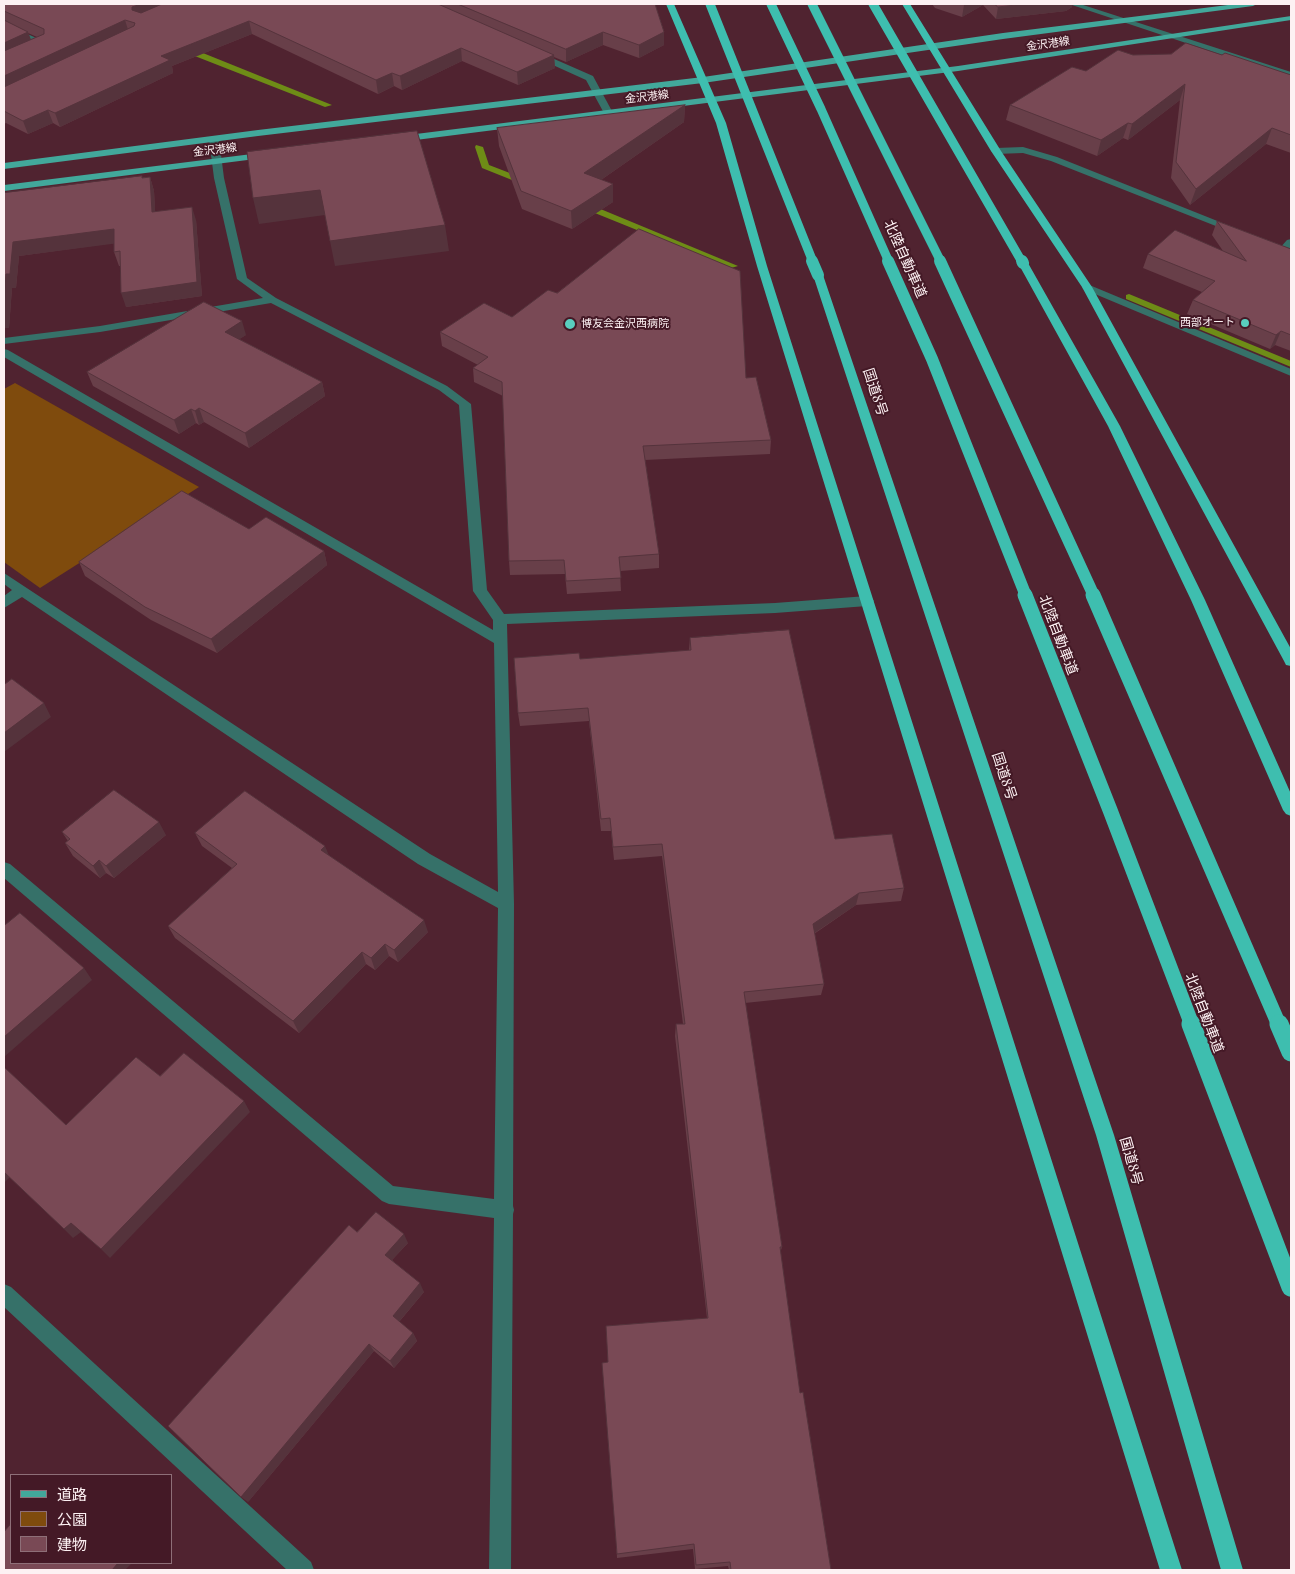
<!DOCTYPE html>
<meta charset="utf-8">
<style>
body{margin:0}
#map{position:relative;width:1295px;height:1574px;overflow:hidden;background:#502330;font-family:"Playfair Display","Noto Sans JP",serif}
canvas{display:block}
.frame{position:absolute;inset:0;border:5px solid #fdf1f3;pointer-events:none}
.legend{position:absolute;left:10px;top:1474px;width:162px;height:90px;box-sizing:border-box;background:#441926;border:1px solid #8e6f78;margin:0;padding:6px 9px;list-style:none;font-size:15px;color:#fdf1f3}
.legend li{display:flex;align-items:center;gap:10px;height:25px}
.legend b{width:25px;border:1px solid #8e6f78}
</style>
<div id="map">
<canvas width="1295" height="1574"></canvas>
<div class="frame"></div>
<ul class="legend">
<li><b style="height:6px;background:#42a89b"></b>道路</li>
<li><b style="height:14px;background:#7f4b0d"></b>公園</li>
<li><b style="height:14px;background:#794955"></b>建物</li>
</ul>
</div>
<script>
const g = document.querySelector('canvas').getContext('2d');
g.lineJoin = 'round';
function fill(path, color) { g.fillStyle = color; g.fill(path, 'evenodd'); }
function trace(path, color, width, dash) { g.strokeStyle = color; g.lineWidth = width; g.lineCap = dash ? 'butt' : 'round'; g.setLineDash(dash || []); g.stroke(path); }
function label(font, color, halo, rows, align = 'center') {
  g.font = font + ' "Playfair Display","Noto Sans JP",serif'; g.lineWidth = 4; g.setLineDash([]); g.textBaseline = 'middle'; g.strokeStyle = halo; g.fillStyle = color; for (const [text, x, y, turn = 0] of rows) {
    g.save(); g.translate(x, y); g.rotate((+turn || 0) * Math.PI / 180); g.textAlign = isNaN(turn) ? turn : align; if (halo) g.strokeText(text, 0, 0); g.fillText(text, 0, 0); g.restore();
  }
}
const green = new Path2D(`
 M15 383 199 487 40 588 4 562V389Z`);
const stream = new Path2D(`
 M182 47H188L332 105 325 107 182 51Z
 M476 145 483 147 489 165 528 180V184H522L482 168 475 147Z
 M580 203H586L738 266 731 268 580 207Z
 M1129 294 1291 361V367L1126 299V295Z`);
const minor = new Path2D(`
 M1069 4H1080L1291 72V78Z
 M4 23 47 43 48 45 4 66V60L37 45 4 29Z
 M536 51 593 76 613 113 611 115H605L586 80 533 56 532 54Z
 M214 136 219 139 224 178 247 278 276 298 447 386 471 404 487 590 504 614 775 603 867 596 872 598 874 601 872 604 867 606 775 613 507 624 514 904 513 1206 514 1210 513 1214 511 1570H489L494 1218 389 1204 382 1201 4 878V862L10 864 393 1186 494 1199 498 908 418 864 22 597 4 608V596L12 590 4 584V573L430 854 498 892 494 643 4 357V349L8 350 493 630V620L473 591 459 405 439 390 271 303 100 332 4 344V338L100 326 263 298 237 279 214 178 209 139Z
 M1023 147 1057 157 1240 230 1239 232H1231L1051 161 1023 153 996 154 991 151 996 148Z
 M1291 239V248L1288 251H1280L1279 249 1287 240Z
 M1087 284 1291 369V376L1083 289 1082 287 1083 285Z
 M4 1284 11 1287 311 1562 314 1570H287L4 1307Z`);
const major = new Path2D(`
 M1236 4H1257L1253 6 1003 39 703 83 258 136 4 169V163L258 130 703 77 1003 33Z
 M1291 16V20L958 71 400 142 395 139 400 136 958 66Z
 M268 152 273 155 271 157 4 191V185Z`);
const highway = new Path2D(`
 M666 4H674L726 123 767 266 1182 1570H1160L757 266 716 123Z
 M902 4H910L1001 151 1092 287 1291 649V666L1286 665 1284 661 1082 287 991 151Z
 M1023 260 1028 263 1120 426 1205 600 1291 794V816L1286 814 1283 810 1191 600 1108 426 1018 263Z
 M818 272 823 275 1114 1135 1243 1570H1221L1096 1135 813 275Z`);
const highwayBridgeFar3 = new Path2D(`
 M710 4 813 262
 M771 4 821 109 889 262
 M812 4 941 262
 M873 4 1022 262`);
const highwayBridgeFar2 = new Path2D(`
 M812 261 818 275
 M888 261 932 359 1026 596
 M940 261 1094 596
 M1022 261 1023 263`);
const highwayBridgeFar1 = new Path2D(`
 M1025 595 1110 810 1192 1025
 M1093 595 1279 1025`);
const highwayBridge = new Path2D(`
 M1191 1024 1291 1287
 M1279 1024 1291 1052`);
const wall = new Path2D(`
 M4 4H655L664 32V45L639 58 603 45 566 62 554 57 555 68 518 85 462 61 402 90 394 86 378 94 252 34 172 66 173 73 60 127 53 123 28 134 6 123 4 124ZM28 33 37 37 31 40Z
 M932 4H1068L1072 7 1066 11 996 19 983 5 962 17 935 8Z
 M1133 55H1222L1291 75V153L1266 144 1190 205 1171 178 1180 100 1128 140 1123 138 1097 156 1006 120 1010 105 1086 71Z
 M685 105 684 122 601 180 613 184V202L572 229 522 209 499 146 497 128Z
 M150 177 154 191 155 211 196 220 202 296 126 307 120 266H119L114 252V243L19 256 16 288H12L9 328 4 193Z
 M1217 221 1291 249V351L1275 345 1270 349 1187 314 1193 300 1202 292 1143 268 1148 254 1223 251 1212 235Z
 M512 317 746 378 771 440 770 454 645 460 659 554V568L620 571 621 591 567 594 565 574 510 575 509 561 503 396 474 382 473 368 478 365 442 346 440 332Z
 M246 335 239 339 322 382 325 396 249 448 204 422 199 425 196 423 179 434 93 386 87 372Z
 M249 529 324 551 327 565 217 653 151 620 85 576 79 562Z
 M690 638 835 839 904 888 901 901 856 905 814 934 824 984 821 995 745 1003 782 1247 780 1253 800 1393 831 1570H729L728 1566 695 1569 693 1549 617 1558 608 1362 707 1318 675 1036 676 1024H683L662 856 614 860 611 831H601L589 721 520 726 518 713 689 650Z
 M62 832 166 835 114 878 106 873 100 878 73 856 65 843 68 841Z
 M195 833 328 855 428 932 398 962 389 956 375 970 366 964 299 1033 175 938 168 926 232 868 202 846Z
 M357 1232 408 1243 392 1260 424 1292 399 1322 413 1333 417 1341 394 1368 374 1351 248 1502Z`);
const shadedWall = new Path2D(`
 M141 4H175L136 20 132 10V7Z
 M967 4H983V5L962 17 964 5Z
 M1025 4H1073L1072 7 1066 11 996 19 998 7Z
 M125 20 129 33 4 92V76Z
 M249 21 252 34 172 66 173 73 60 127 55 113 161 56Z
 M28 32 33 45 4 58V43Z
 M603 32V45L566 62V49Z
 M664 32V45L639 58V45Z
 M461 48 462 61 402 90 400 76Z
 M554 55 555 68 518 85 517 72Z
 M392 73 394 86 378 94 376 80Z
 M1185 84 1180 100 1128 140 1132 124Z
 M685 105 684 122 585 191 584 173Z
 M48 110 53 123 28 134 23 121Z
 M1128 123 1123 138 1097 156 1101 140Z
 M1272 128 1266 144 1190 205 1196 189Z
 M150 177 154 191 156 226 152 212Z
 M613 184V202L572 229 571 211Z
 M320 190 325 215 259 224 253 198Z
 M192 207 196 220 202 296 126 307 121 293Z
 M445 225 449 251 335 266 330 241Z
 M114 229 119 243 19 256 16 288H12L9 328H4V302L6 274 13 242Z
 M242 321 246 335 229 346 225 332Z
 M1281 331 1275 345 1270 349 1276 335Z
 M322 382 325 396 249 448 245 433Z
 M199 408 204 422 199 425 195 411Z
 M191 409 196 423 179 434 174 420Z
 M324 551 327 565 217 653 211 639Z
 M44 703 51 717 4 752V733Z
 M159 822 166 835 114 878 106 866Z
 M325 846 330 858 321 850Z
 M99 860 106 873 100 878 93 866Z
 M859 893 856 905 810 936 813 924Z
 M424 920 428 932 398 962 394 950Z
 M385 944 389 956 375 970 371 958Z
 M362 952 366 964 299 1033 293 1021Z
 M84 968 92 980 4 1057V1037Z
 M244 1101 250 1112 110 1258 101 1249Z
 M4 1171 10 1177 4 1183Z
 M71 1223 81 1232 73 1238 64 1229Z
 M404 1234 408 1243 389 1263 385 1255Z
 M420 1283 424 1292 397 1324 393 1316Z
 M413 1333 417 1341 394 1368 390 1361Z
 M369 1344 374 1351 248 1502 241 1497Z
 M118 1563H132L125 1570H112Z`);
const building = new Path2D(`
 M4 4H141L132 7V10L141 13 162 4H438L554 55 517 72 461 48 400 76 392 73 376 80 249 21 161 56 170 60 55 113 48 110 23 121 4 111V87L134 26 135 23 125 20 4 76V51L44 34V29L4 11Z
 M458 4H655L664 32 639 45 603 32 566 49Z
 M995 4H1025L998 7Z
 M4 20 28 32 4 43Z
 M1186 43 1222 55 1225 53 1291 75V135L1272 128 1196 189 1176 162 1185 84 1132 124 1128 123 1101 140 1010 105 1072 67 1086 71 1118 50 1133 55 1171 54Z
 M685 105 584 173 613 184 571 211 521 191 497 128Z
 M417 131 445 225 330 241 320 190 253 198 247 152Z
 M142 176V178L150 177 152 212 192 207 197 282 121 293 120 251 114 252V229L13 242 10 274H6L4 302V193Z
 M1217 221 1291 249V335L1281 331 1276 335 1193 300 1215 281 1148 254 1175 230 1246 261Z
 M639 229 740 271 746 378 756 377 771 440 643 446 659 554 619 557 621 578 566 581 564 560 509 561 502 382 473 368 488 357 440 332 484 303 512 317 548 290 557 293Z
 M204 302 242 321 225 332 322 382 245 433 199 408 195 411 191 409 174 420 87 372Z
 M182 491 249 529 266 517 324 551 211 639 145 607 79 562Z
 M789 630 835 839 892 834 904 888 859 893 813 924 824 984 744 992 782 1247H780L800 1393 803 1392 831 1570H731L730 1562 696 1565 694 1544 617 1554 602 1363 608 1362 606 1326 708 1318 676 1024H685L662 844 613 847 610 818 601 819 588 708 518 713 514 658 579 653 580 659 691 650 690 638Z
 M12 679 44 703 4 733V685Z
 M114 790 159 822 106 866 99 860 93 866 65 843 70 839 62 832Z
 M245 791 325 846 321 850 424 920 394 950 385 944 371 958 362 952 293 1021 168 926 237 864 195 833Z
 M20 913 84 968 4 1037V926Z
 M184 1053 244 1101 101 1249 71 1223 64 1229 4 1172V1067L66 1125 136 1057 160 1076Z
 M376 1212 404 1234 385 1255 420 1283 393 1316 413 1333 390 1361 369 1344 241 1497 168 1426 349 1225 357 1232Z
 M11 1524V1563H118L112 1570H4V1532Z`);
const markers = [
 [1245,323,5,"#59cebf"],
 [570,324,6,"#59cebf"]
];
const farStreetnames = [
 ["金沢港線",1048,44,-8],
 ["金沢港線",647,97,-7],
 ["金沢港線",215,150,-7]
];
const farPoinames = [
 ["西部オート",1235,323],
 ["博友会金沢西病院",581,324,"left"]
];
const streetNames = [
 ["北陸自動車道",905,259,66],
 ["国道8号",875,392,72],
 ["北陸自動車道",1058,635,69],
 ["国道8号",1004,776,72],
 ["北陸自動車道",1204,1013,69],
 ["国道8号",1131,1161,74]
];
fill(green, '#7f4b0d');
fill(stream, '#6e8c16');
fill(minor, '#367169');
fill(major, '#42a89b');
fill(highway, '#3ebeaf');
trace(highwayBridgeFar3, '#3ebeaf', 9);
trace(highwayBridgeFar2, '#3ebeaf', 12);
trace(highwayBridgeFar1, '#3ebeaf', 15);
trace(highwayBridge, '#3ebeaf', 19);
fill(wall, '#683f49');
fill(shadedWall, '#55333c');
fill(building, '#794955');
trace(building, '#55333c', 1);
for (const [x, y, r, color] of markers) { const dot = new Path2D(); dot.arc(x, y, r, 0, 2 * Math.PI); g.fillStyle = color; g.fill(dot); trace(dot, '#441926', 2); }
label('11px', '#fdf1f3', '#441926', farStreetnames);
label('11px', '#fdf1f3', '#441926', farPoinames, 'right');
label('14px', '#fdf1f3', '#441926', streetNames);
</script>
